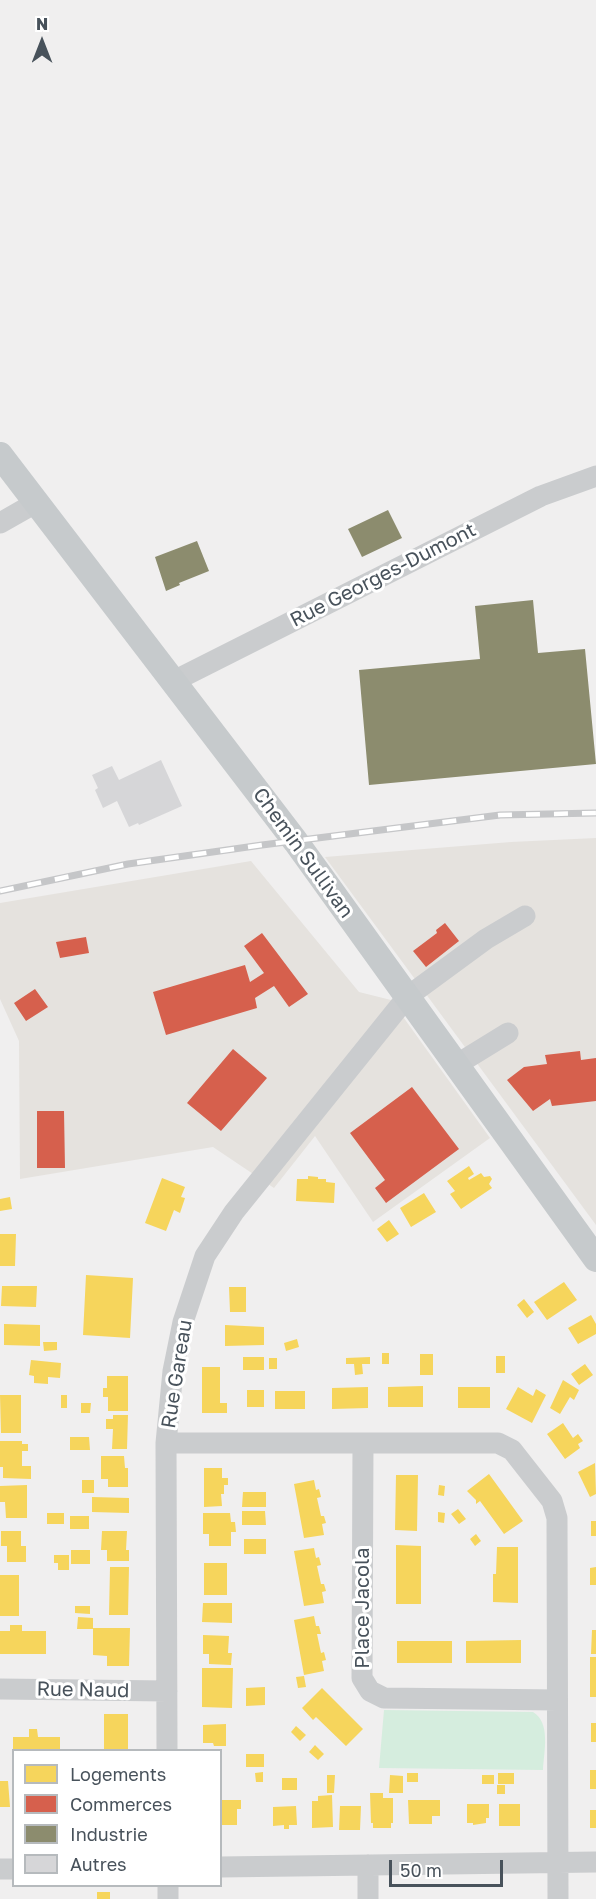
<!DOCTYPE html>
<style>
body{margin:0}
#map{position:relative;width:596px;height:1899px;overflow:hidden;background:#f0efef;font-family:"Golos Text",sans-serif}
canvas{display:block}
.legend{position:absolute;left:12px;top:1749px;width:210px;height:138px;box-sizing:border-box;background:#fff;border:2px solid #b6babd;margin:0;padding:8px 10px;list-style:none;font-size:18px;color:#48525b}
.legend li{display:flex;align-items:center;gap:12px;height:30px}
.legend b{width:30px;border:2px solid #b6babd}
.north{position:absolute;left:12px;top:12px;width:60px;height:60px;-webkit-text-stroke:4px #fff;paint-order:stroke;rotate:0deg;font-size:16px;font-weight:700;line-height:24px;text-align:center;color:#48525b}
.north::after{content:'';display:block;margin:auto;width:21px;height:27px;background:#48525b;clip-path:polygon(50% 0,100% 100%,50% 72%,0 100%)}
.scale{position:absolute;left:389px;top:1860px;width:114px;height:27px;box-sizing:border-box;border:3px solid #48525b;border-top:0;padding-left:8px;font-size:18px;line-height:21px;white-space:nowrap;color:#48525b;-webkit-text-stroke:4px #fff;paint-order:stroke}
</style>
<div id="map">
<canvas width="596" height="1899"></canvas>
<ul class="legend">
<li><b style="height:16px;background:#f6d55c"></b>Logements</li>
<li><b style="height:16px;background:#d6604d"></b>Commerces</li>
<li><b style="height:16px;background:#8c8c6e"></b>Industrie</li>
<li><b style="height:16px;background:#d6d6d8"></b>Autres</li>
</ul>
<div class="north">N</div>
<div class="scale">50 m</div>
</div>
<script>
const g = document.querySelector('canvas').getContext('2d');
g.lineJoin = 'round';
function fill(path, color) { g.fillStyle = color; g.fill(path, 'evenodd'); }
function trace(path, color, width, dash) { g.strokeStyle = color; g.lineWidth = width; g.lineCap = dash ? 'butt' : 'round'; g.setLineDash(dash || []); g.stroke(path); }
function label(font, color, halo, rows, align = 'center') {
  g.font = font + ' "Golos Text",sans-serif'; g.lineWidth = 6; g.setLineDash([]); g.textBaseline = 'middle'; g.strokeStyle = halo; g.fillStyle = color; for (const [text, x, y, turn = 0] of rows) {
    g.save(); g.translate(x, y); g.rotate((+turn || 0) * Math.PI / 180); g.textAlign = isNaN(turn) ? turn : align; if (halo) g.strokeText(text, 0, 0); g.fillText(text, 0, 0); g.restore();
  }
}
const commercial = new Path2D(`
 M596 838V1225L325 857 511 842Z
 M251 861 359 992 391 1000 490 1138 373 1222 315 1136 274 1188 213 1147 20 1179 19 1041 0 999V903Z`);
const green = new Path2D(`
 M384 1710 533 1712C551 1723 544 1751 543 1770L379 1768Z`);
const homes = new Path2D(`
 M469 1166 474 1174 468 1178 469 1180 481 1173 484 1177 490 1176 492 1179 489 1184 492 1188 461 1209 450 1194 455 1191 447 1181Z
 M308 1176 318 1177V1179H326V1182L335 1183 334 1203 296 1201 297 1179H308Z
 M162 1178 185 1187 181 1197 185 1198 180 1213 174 1210 166 1231 145 1223Z
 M424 1193 436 1212 411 1227 400 1208Z
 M10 1197 12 1209 0 1211V1199Z
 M389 1220 399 1234 387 1242 377 1229Z
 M0 1234H16L15 1266H0Z
 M86 1275 133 1278 130 1338 83 1335Z
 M564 1282 577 1300 547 1320 534 1302Z
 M2 1286H37L36 1307 1 1306Z
 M229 1287H246V1312H230Z
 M524 1299 534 1312 527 1318 517 1305Z
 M591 1315 596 1324V1334L578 1344 568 1328Z
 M4 1324 40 1325V1346L4 1345Z
 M225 1325 264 1327V1345L225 1346Z
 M297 1339 299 1347 286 1351 284 1343Z
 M43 1342H57V1350L44 1351Z
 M382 1353H389V1364H382Z
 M420 1354H433V1375H420Z
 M496 1356H505V1373H496Z
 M243 1357H264V1370H243Z
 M370 1357V1364H362L363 1374 355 1375 354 1364H346V1358Z
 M269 1358H277V1369H269Z
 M31 1360 61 1363 60 1378 48 1377V1384L34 1383V1376L29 1375Z
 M585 1364 593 1375 579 1385 571 1374Z
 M202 1367H220V1403H227V1413H202Z
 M107 1376H128V1411H108V1397H103V1388H107Z
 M563 1380 579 1390 574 1400 570 1397 560 1414 550 1408Z
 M423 1386V1407H388V1387Z
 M368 1387V1408L332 1409V1388Z
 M458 1387H490V1408H458Z
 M518 1387 533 1396 536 1389 546 1395 532 1423 506 1409Z
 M247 1390H264V1407H247Z
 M275 1391H305V1409H275Z
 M0 1395H21V1433H1Z
 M61 1395H67V1408H61Z
 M81 1403H91L90 1413H81Z
 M113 1415H128L127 1449H112L113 1429H106V1419H113Z
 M563 1423 573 1438 578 1434 583 1441 578 1444 580 1448 565 1459 547 1434Z
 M70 1437H89L90 1450H70Z
 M0 1441H22V1444H28V1451H22V1466H31V1479L3 1478V1467H0Z
 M101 1456H124L125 1468H128V1487H108V1479H101Z
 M595 1463 596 1494 590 1497 578 1472Z
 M204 1468H222V1478H228V1485H224V1494H221L222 1506 204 1507Z
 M489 1474 523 1521 504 1534 480 1501 476 1504V1500L467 1491Z
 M396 1475H418L417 1531 395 1530Z
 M82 1480H94V1493H82Z
 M314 1480 316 1490 319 1489 321 1497 317 1498 321 1516H324L326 1523 322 1524 324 1535 304 1538 294 1484Z
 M27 1485V1518H6L5 1502H0V1486Z
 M439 1485 445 1486 444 1496 438 1495Z
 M243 1492H266V1507H242Z
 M92 1497 129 1498V1513L92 1512Z
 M458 1509 466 1519 459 1524 451 1514Z
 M242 1511H265L266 1525H242Z
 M438 1512 445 1513 444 1523 438 1522Z
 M47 1513H64V1524H47Z
 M203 1513H230L231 1522H235L236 1532H231V1546H209V1534H203Z
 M70 1516H89V1529H70Z
 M591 1521H596V1536H591Z
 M1 1531H21V1546H26V1562H7V1546H1Z
 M102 1531H127L126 1550H129V1561H107V1550H101Z
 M476 1534 481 1541 475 1546 470 1539Z
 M244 1539H266V1554H244Z
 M396 1545 421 1546V1604H396Z
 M497 1547H518V1603L493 1602V1574H496Z
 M314 1548 316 1558 319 1557 321 1565 317 1566 321 1584H324L326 1591 322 1592 324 1603 304 1606 294 1551Z
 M71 1550H90V1564H71Z
 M54 1555H69V1570H58V1563H54Z
 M204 1563H227V1595H204Z
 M110 1567H129L128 1615H109Z
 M596 1567V1585H590V1568Z
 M0 1575H19V1616H0Z
 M203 1603H232V1623L202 1622Z
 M75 1606H90V1614L75 1613Z
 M314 1616 316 1626H319L321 1634H317L321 1653 324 1652 326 1660 322 1661 324 1671 304 1675 294 1620Z
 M78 1617 93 1618V1629H77Z
 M10 1625H22V1631H46V1654H0V1631H10Z
 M93 1628H130L129 1666H107V1656L93 1655Z
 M592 1630H596V1654H591Z
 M203 1635 229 1636 228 1653H232L231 1665 209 1664V1654H203Z
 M521 1640V1663H466V1641Z
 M397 1641H452V1663H397Z
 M590 1657H596V1697H590Z
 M202 1668H233L232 1708 202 1707Z
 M304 1676 306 1687 298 1688 296 1677Z
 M265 1687V1705L246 1706V1688Z
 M322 1688 363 1729 346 1746 316 1717 313 1720 302 1708Z
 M104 1714H128V1750H104Z
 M591 1723H596V1742H591Z
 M226 1724V1746H214L213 1743H203V1725Z
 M296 1726 306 1735 300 1741 291 1732Z
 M29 1729H37L38 1737H60V1750H13V1737H29Z
 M315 1745 324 1754 318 1760 309 1752Z
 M246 1754H264V1767H246Z
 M590 1770H596V1789H590Z
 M263 1772V1782H256L255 1773Z
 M407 1773H418V1782H407Z
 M498 1773H514V1784H498Z
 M327 1775H335L334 1793H327Z
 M390 1775 403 1776V1793H389Z
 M482 1775H494V1784H482Z
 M282 1778H297V1790H282Z
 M0 1781H8L10 1807H0Z
 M497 1785H505V1794H497Z
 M370 1793H383V1798H393V1823H391V1828H373V1823H371Z
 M332 1795 333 1827 312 1828V1801H318V1796Z
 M221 1800H241V1809H237V1825H221Z
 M408 1800H440V1816H432V1824H409Z
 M467 1804H489V1818H486V1823L473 1825V1823H467Z
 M499 1804H520V1826H499Z
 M296 1806 297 1825H289V1829H284V1825L273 1826V1807Z
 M340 1806H361L360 1830H339Z
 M590 1810H596V1828H590Z
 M97 1892H110V1899H97Z`);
const shops = new Path2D(`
 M445 923 459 941 426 967 413 951 437 933 436 930Z
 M262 933 308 994 289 1007 274 986 255 998 257 1008 166 1035 153 992 245 965 250 982 264 973 244 946Z
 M86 937 89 953 60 958 56 942Z
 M35 989 48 1007 26 1021 14 1003Z
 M233 1049 267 1078 221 1131 187 1103Z
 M580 1051 581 1060 596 1058V1101L552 1106 550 1099 533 1111 507 1080 524 1067 547 1064 545 1055Z
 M412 1087 459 1149 386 1203 375 1188 385 1180 350 1133Z
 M37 1111H64L65 1168H37Z`);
const industry = new Path2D(`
 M388 510 402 538 362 557 348 529Z
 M197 541 209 571 179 583 180 585 166 591 155 557Z
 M533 600 538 653 585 649 596 764 369 785 359 670 480 659 475 606Z`);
const building = new Path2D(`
 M161 760 182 806 139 825 138 823 129 827 117 801 103 808 95 790 98 788 92 775 112 766 119 780Z`);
const minor = new Path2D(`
 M0 523 37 502
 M174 681 541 496 596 476
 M456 1065 508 1033
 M166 1443H498L512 1450 552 1501 557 1518 558 1899
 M363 1444 362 1678 370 1691 384 1698 557 1700
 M0 1689 167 1691
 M167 1750 166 1443 173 1371 183 1322 205 1256 234 1212 407 997 486 939 525 916
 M368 1865V1899
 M220 1867 596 1862
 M0 1869H14
 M168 1886V1899`);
const major = new Path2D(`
 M0 455 296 842 596 1259`);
const rail = new Path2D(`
 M0 891 128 864 262 845 500 815 596 813`);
const streetNames = [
 ["Rue Georges-Dumont",383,575,-27],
 ["Chemin Sullivan",303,853,54],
 ["Rue Gareau",177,1374,-81],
 ["Place Jacola",363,1608,-90],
 ["Rue Naud",83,1690,1]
];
fill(commercial, '#e5e2de');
fill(green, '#d5edde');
fill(homes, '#f6d55c');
fill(shops, '#d6604d');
fill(industry, '#8c8c6e');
fill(building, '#d6d6d8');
trace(minor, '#caccce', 21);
trace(major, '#c6cacc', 26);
trace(rail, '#c5c6c8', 7);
trace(rail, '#fff', 4.5, [14]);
label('20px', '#48525b', '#fff', streetNames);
</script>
